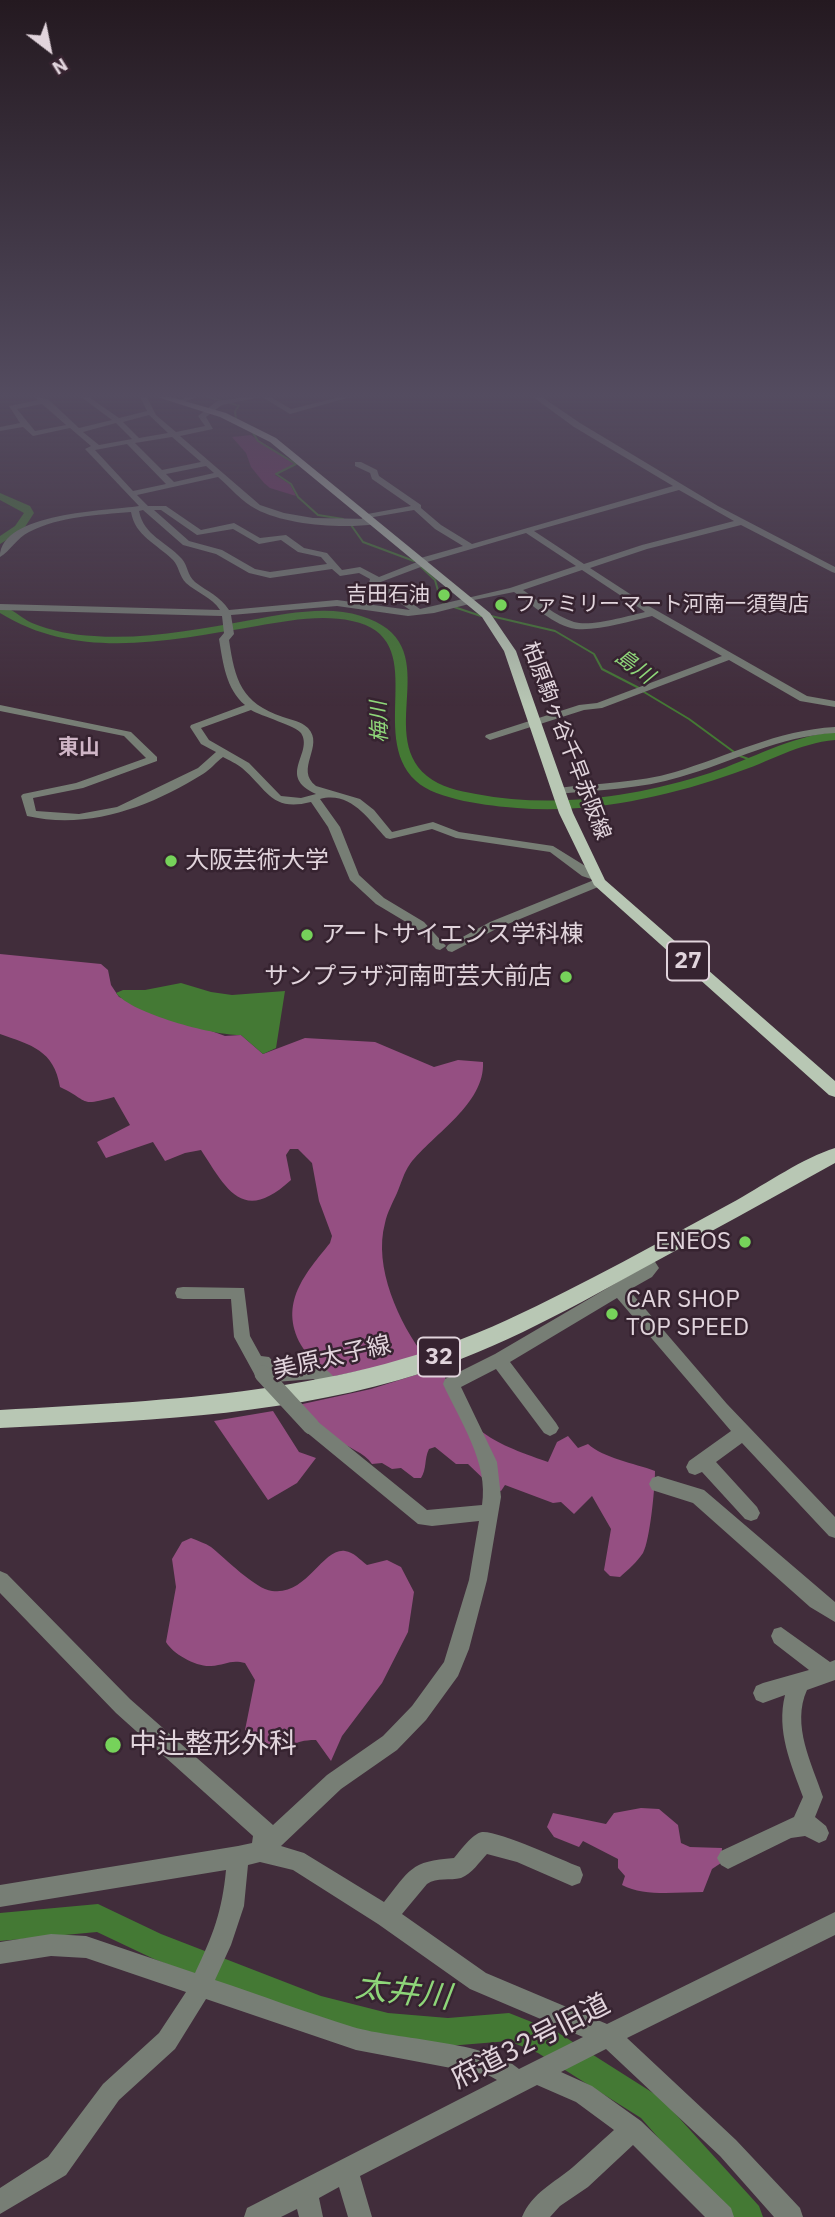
<!DOCTYPE html>
<meta charset="utf-8">
<style>
body{margin:0}
#map{position:relative;width:835px;height:2217px;overflow:hidden;background:#412d3b;font-family:"IBM Plex Sans",sans-serif}
canvas{display:block}
.north{position:absolute;left:14px;top:14px;width:70px;height:70px;-webkit-text-stroke:5px #362330;paint-order:stroke;rotate:148deg;font-size:19px;font-weight:700;line-height:28px;text-align:center;color:#e1d4dc}
.north::after{content:'';display:block;margin:auto;width:24px;height:32px;background:#e1d4dc;clip-path:polygon(50% 0,100% 100%,50% 72%,0 100%)}
</style>
<div id="map">
<canvas width="835" height="2217"></canvas>
<div class="north">N</div>
</div>
<script>
const g = document.querySelector('canvas').getContext('2d');
g.lineJoin = 'round';
function fill(path, color) { g.fillStyle = color; g.fill(path, 'evenodd'); }
function trace(path, color, width, dash) { g.strokeStyle = color; g.lineWidth = width; g.lineCap = dash ? 'butt' : 'round'; g.setLineDash(dash || []); g.stroke(path); }
function label(font, color, halo, rows, align = 'center') {
  g.font = font + ' "IBM Plex Sans","Noto Sans JP",sans-serif'; g.lineWidth = 5; g.setLineDash([]); g.textBaseline = 'middle'; g.strokeStyle = halo; g.fillStyle = color; for (const [text, x, y, turn = 0] of rows) {
    g.save(); g.translate(x, y); g.rotate((+turn || 0) * Math.PI / 180); g.textAlign = isNaN(turn) ? turn : align; if (halo) g.strokeText(text, 0, 0); g.fillText(text, 0, 0); g.restore();
  }
}
const green = new Path2D(`
 M251 435 295 464 275 475 290 484 296 496 270 488 264 483 251 467 246 453 232 437Z`);
const forest = new Path2D(`
 M0 954 101 964 108 970 111 985 119 997 225 1036 241 1035 263 1054 305 1038 375 1042 434 1067 458 1060 483 1062C485 1104 434 1133 410 1164 404 1172 401 1184 397 1193 393 1202 387 1213 385 1223 373 1267 399 1323 425 1357L330 1377C321 1367 307 1356 301 1345 278 1303 306 1273 330 1243L332 1236 319 1201 312 1163 298 1149H290L286 1155 291 1180C243 1224 227 1190 201 1150L185 1153 165 1161 153 1142 106 1158 97 1142 130 1125 114 1097C78 1107 90 1101 60 1087 54 1050 31 1045 0 1034Z
 M441 1367C464 1431 488 1441 548 1462L557 1442 568 1436 578 1448 588 1444C603 1458 634 1463 655 1471 655 1487 650 1540 643 1553 637 1562 628 1570 620 1577L610 1576 604 1570 611 1529 592 1496 574 1514 561 1502 553 1503 505 1485 501 1491 493 1488 468 1464H456L435 1447 429 1449C424 1459 427 1469 421 1478H414L401 1468 392 1469 382 1463 372 1464C365 1453 347 1447 336 1439 322 1429 311 1416 298 1405L371 1389Z
 M273 1411 299 1452 316 1458 297 1483 268 1500 214 1421Z
 M191 1538C198 1541 205 1543 211 1547 225 1558 255 1589 272 1591 307 1596 322 1548 345 1551 354 1552 360 1560 367 1565L387 1560 401 1567 414 1592 408 1632 382 1683 342 1736 331 1761 316 1740C302 1740 300 1742 288 1746 273 1751 257 1737 245 1730L255 1680 245 1663C231 1659 225 1665 211 1666 196 1667 173 1654 166 1642L176 1587 172 1559 182 1542Z
 M641 1808 659 1809 678 1825 681 1843 690 1847 722 1848 721 1863 712 1869 703 1892C677 1892 645 1897 622 1885L625 1876 618 1868V1859L583 1841 579 1847 554 1837 547 1827 553 1813 606 1824 614 1813Z`);
const water = new Path2D(`
 M181 983 211 992 232 995 285 991 276 1048 263 1054 241 1035C216 1036 132 1014 116 993L123 990H145Z`);
const stream = new Path2D(`
 M207 397 223 401
 M230 403 239 406 235 411 236 419
 M253 433 258 441 296 464 276 474 291 484 298 497 318 515 343 519
 M351 525 363 542 414 561
 M419 565 435 580 441 601 445 604
 M454 607 481 616
 M491 616 555 631 594 654 602 669 639 688
 M644 692 689 719 734 752
 M740 756 754 761`);
const river = new Path2D(`
 M0 493 30 506 34 513 23 530 0 544V536L15 526 24 513 0 500Z
 M0 605C12 608 21 618 32 623 51 631 73 635 94 636 146 640 199 629 251 620 285 614 327 605 361 616 450 643 374 732 427 776 440 787 459 791 476 794 553 809 636 797 710 773 752 759 790 736 835 732V740C799 743 769 762 735 773 667 797 590 814 517 808 490 806 436 800 416 781 366 735 433 638 352 621 321 614 287 621 257 626 171 640 79 662 0 613Z
 M98 1904 161 1934 321 1996 388 2013 448 2018 509 2013 557 2032 661 2098 759 2206 763 2217H728L641 2118 538 2053 509 2041 448 2046 388 2041 321 2024 154 1959 97 1932 0 1941V1913Z`);
const minor = new Path2D(`
 M35 397 48 399 79 428 112 420 81 397H89L119 418 147 411 140 397H147L156 415 176 432 205 426 198 416 217 401 246 397H271L291 409 340 397H351L290 414 262 397 222 405 206 417 213 429 180 436 260 505 284 513 313 518 372 519 375 520V524C343 529 285 525 256 509 242 502 230 487 218 477L137 495 148 506H166L201 530 234 523 260 538 286 535 304 548 327 553 342 570 360 567 379 577 417 562V559L463 546 435 529 414 510 362 519V515L411 506 372 479 370 473 355 466V462H361L377 470 379 476 421 505V508L441 525 472 544 673 486 574 427 533 397H542L580 423 718 506 835 567V573L832 572 741 525 647 549 590 568 647 605 807 696 835 701V707L800 701 729 660 602 708 584 710 490 740 485 737 486 735 579 705 597 703 722 656 652 616C630 621 599 631 576 629 554 626 532 604 514 592L474 600 473 603 434 613 408 616 337 606 231 615 234 634 229 640C235 680 241 703 283 717 291 720 301 721 308 728 325 746 294 769 316 786L360 799 374 810 392 832 433 822 459 832 553 846 603 877 602 879 605 882 603 885 498 928 452 952 448 951 446 948 448 945 490 922 594 880 582 876 550 852 456 838 432 829 390 839 386 838C368 819 351 791 320 799L340 827 359 875 384 898 424 922 446 946 440 950 436 949 416 928 376 904 350 880 328 827 311 802C271 812 268 790 242 768 237 764 229 760 223 757 216 762 210 770 203 774 150 807 89 830 27 816L21 796 23 794 76 783 146 758 124 736 0 711V705L131 732 157 757V761L83 788 33 798 36 811 79 814 117 807 198 768 216 752 201 744 190 727 191 725 245 705C226 689 223 663 219 639L224 633 222 616 0 610V604L220 610C212 597 197 593 186 583 179 576 179 566 173 560 157 544 135 536 131 512 97 515 60 516 29 532 17 538 10 551 0 557 0 512 108 511 139 506L85 449 91 446 70 428 33 436 23 427 0 431V427L20 423 9 406 38 400ZM42 404 66 425 35 431 17 409ZM149 415 168 433 139 438 123 422ZM116 423 132 439 99 445 83 432ZM172 437 201 462 162 470 135 443ZM127 444 166 484 133 491 95 450ZM206 466 214 473 174 482 166 474ZM679 490 734 521 642 545 584 564 534 531ZM143 510 183 545 216 554 249 573 270 578 332 569 340 576 359 573 370 579 369 583 378 593H385L410 610 337 600 229 610C220 596 208 592 195 582 187 575 188 566 182 559 166 541 144 536 139 511ZM154 510H161L197 535 233 529 259 544 281 540 298 552 321 557 327 564 270 572 255 569 222 550 189 541ZM526 533 576 566 510 588 420 609 390 588H383L378 583 426 565 427 562ZM582 570 641 609 645 612C627 616 592 627 574 622 555 616 539 601 523 590ZM251 710C261 716 296 726 301 733 314 753 276 776 316 794L301 798 281 796 249 763 209 740 201 728Z
 M187 397H198L180 403 176 401Z
 M835 727V733C779 736 733 762 680 777 641 789 599 790 558 794L553 791 558 788C597 783 638 783 675 772 729 756 777 730 835 727Z
 M645 1252 650 1254 659 1268 652 1277 629 1290 727 1404 835 1517V1538L829 1536 742 1443 716 1462 757 1507 760 1513 757 1519 751 1521 745 1519 702 1472 695 1475 689 1473 686 1467 689 1461 731 1431 617 1298 510 1362 556 1423 559 1428 556 1433 550 1436 544 1433 496 1369 461 1387 497 1462 501 1497 487 1580 469 1649 458 1676 426 1720 397 1750 341 1789 281 1846 304 1853 384 1902C410 1870 410 1861 454 1858 461 1850 472 1834 482 1832 497 1830 562 1860 580 1867L583 1875 580 1883 572 1886 517 1862 487 1854C480 1861 472 1874 461 1878 450 1881 437 1877 427 1884L402 1914 486 1973 607 2024 835 1912V1935L627 2038 736 2140 800 2208 803 2217H774L720 2156 606 2049 561 2072 592 2086 641 2121 731 2208 734 2217H705L633 2145 588 2187 560 2206 550 2217H522C532 2193 554 2183 573 2167 587 2155 600 2142 614 2130L576 2102 537 2085 360 2176 372 2217H348L339 2187 319 2198 323 2217H299L297 2209 281 2217H244L247 2208 497 2080 488 2075 356 2050 206 1999 175 2049 119 2100 66 2175 0 2214V2188L48 2157 103 2084 159 2033 186 1992 86 1958 51 1956 0 1964V1942L51 1934 86 1936 195 1973C213 1935 222 1912 226 1870L0 1907V1885L238 1846 252 1843 253 1836 116 1713 0 1593V1571L7 1574 130 1699 273 1825 327 1775 383 1736 412 1706 444 1662 469 1580 479 1521 432 1526 418 1524 305 1431 302 1426 305 1421 311 1418 317 1421 427 1510 482 1505C489 1463 460 1421 443 1384L445 1379 495 1354 640 1269 642 1267 637 1258 640 1254ZM260 1862 293 1870 378 1924 470 1989 583 2037 519 2069C488 2041 397 2040 353 2027 307 2013 261 1995 215 1980L231 1945 244 1906 248 1865Z
 M183 1287 244 1288 250 1336 261 1356 269 1357 279 1368 317 1365C326 1368 336 1377 340 1386L338 1391C327 1395 321 1387 314 1379L275 1382 268 1379 263 1381 257 1379 234 1337 231 1299H183L177 1298 175 1293 177 1288Z
 M658 1476 704 1490 835 1602V1622L810 1607 693 1503 652 1490 649 1484 652 1478Z
 M781 1627 830 1662 835 1660V1680L807 1690C791 1725 812 1764 823 1797L815 1817 826 1826 829 1833 826 1840 819 1843 805 1836 791 1838 728 1869 721 1865 717 1858 721 1851 794 1817 803 1797C791 1764 776 1731 785 1695L763 1703 756 1700 753 1693 756 1686 763 1683 809 1670 774 1643 771 1636 774 1629Z`);
const major = new Path2D(`
 M157 397H171L226 413 276 438 490 613 516 651 573 813 605 880 835 1081V1097L829 1095 594 885 559 813 504 651 482 617 270 442 220 417Z
 M835 1148V1163C770 1199 705 1235 640 1270 563 1313 484 1356 399 1380 270 1417 133 1421 0 1428V1410C172 1400 348 1394 507 1320 585 1284 661 1241 737 1200 767 1183 803 1158 835 1148Z`);
const minorBridge = new Path2D(`
 M263 1374 311 1426`);
const markers = [
 [444,595,7,"#76d25a"],
 [501,605,7,"#76d25a"],
 [171,861,7,"#76d25a"],
 [307,935,7,"#76d25a"],
 [566,977,7,"#76d25a"],
 [745,1242,7,"#76d25a"],
 [612,1314,7,"#76d25a"],
 [113,1745,9,"#76d25a"]
];
const farPoinames = [
 ["吉田石油",430,595],
 ["ファミリーマート河南一須賀店",515,605,"left"]
];
const farWaternames = [
 ["島川",634,667,36],
 ["梅川",380,722,-92]
];
const farStreetnames = [
 ["柏原駒ヶ谷千早赤阪線",566,741,69]
];
const farNeighbourhoodnames = [
 ["東山",79,748]
];
const shields = [
 [688,961,42],
 [439,1357,42]
];
const shieldNames = [
 ["27",688,961],
 ["32",439,1357]
];
const poiNames = [
 ["大阪芸術大学",185,861],
 ["アートサイエンス学科棟",321,935],
 ["サンプラザ河南町芸大前店",552,977,"right"],
 ["ENEOS",731,1242,"right"],
 ["CAR SHOP",626,1300],
 ["TOP SPEED",626,1328]
];
const streetNames = [
 ["美原太子線",332,1358,-13]
];
const nearPoinames = [
 ["中辻整形外科",129,1745]
];
const nearStreetnames = [
 ["府道32号旧道",531,2042,-27]
];
const nearWaternames = [
 ["太井川",403,1993,7]
];
fill(green, '#743263');
fill(forest, '#954f82');
fill(water, '#447934');
trace(stream, '#447934', 2);
fill(river, '#447934');
fill(minor, '#777e75');
fill(major, '#b8c7b4');
trace(minorBridge, '#777e75', 17);
const sky = g.createLinearGradient(0, 0, 0, 707);
sky.addColorStop(0, '#241920');
sky.addColorStop(0.56, '#544c60');
sky.addColorStop(1, '#544c6000');
g.fillStyle = sky;
g.fillRect(0, 0, 835, 707);
for (const [x, y, r, color] of markers) { const dot = new Path2D(); dot.arc(x, y, r, 0, 2 * Math.PI); g.fillStyle = color; g.fill(dot); trace(dot, '#362330', 2.5); }
label('21px', '#e1d4dc', '#362330', farPoinames, 'right');
label('italic 21px', '#8ed679', '#362330', farWaternames);
label('21px', '#e1d4dc', '#362330', farStreetnames);
label('bold 21px', '#d0b6c7', '#362330', farNeighbourhoodnames);
for (const [x, y, w] of shields) { const box = new Path2D(); box.roundRect(x - w / 2, y - 19.5, w, 39, 5); g.fillStyle = '#362330'; g.fill(box); trace(box, '#e1d4dc', 2); }
label('bold 23px', '#e1d4dc', null, shieldNames);
label('24px', '#e1d4dc', '#362330', poiNames, 'left');
label('24px', '#e1d4dc', '#362330', streetNames);
label('28px', '#e1d4dc', '#362330', nearPoinames, 'left');
label('28px', '#e1d4dc', '#362330', nearStreetnames);
label('italic 32px', '#8ed679', '#362330', nearWaternames);
</script>
